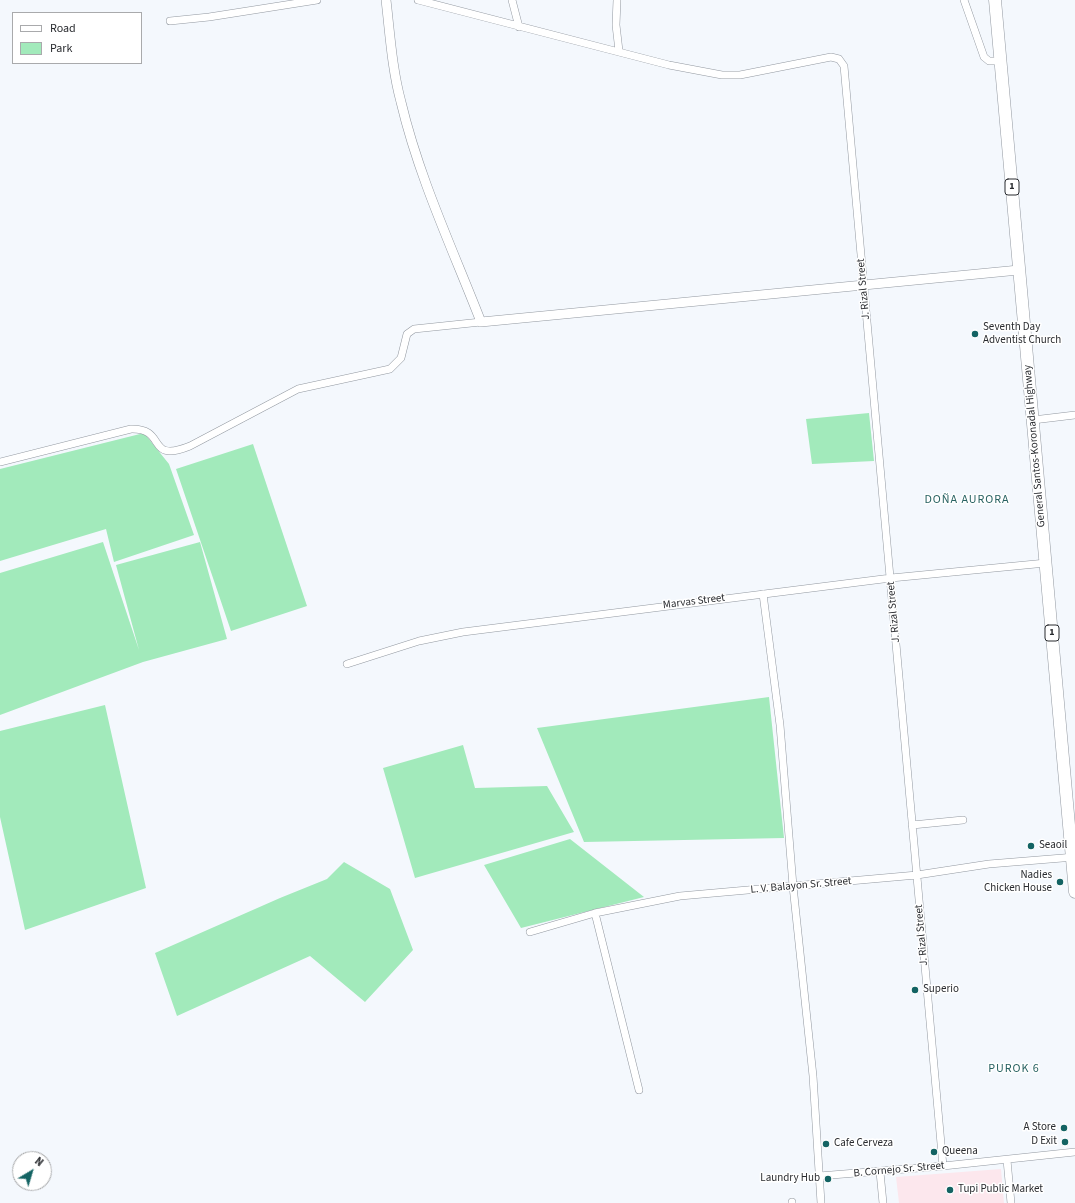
<!DOCTYPE html>
<meta charset="utf-8">
<style>
body{margin:0}
#map{position:relative;width:1075px;height:1203px;overflow:hidden;background:#f4f8fd;font-family:"Source Sans 3",sans-serif}
canvas{display:block}
.legend{position:absolute;left:12px;top:12px;width:130px;height:52px;box-sizing:border-box;background:#fff;border:1px solid #a9aaac;margin:0;padding:5px 7px;list-style:none;font-size:12px;color:#292b2f}
.legend li{display:flex;align-items:center;gap:8px;height:20px}
.legend b{width:20px;border:1px solid #a9aaac}
.north{position:absolute;left:12px;top:1151px;width:40px;height:40px;box-sizing:border-box;background:#fff;border:1px solid #a9aaac;border-radius:50%;rotate:38deg;font-size:11px;font-weight:700;line-height:16px;text-align:center;color:#292b2f}
.north::after{content:'';display:block;margin:auto;width:14px;height:18px;background:#136363;clip-path:polygon(50% 0,100% 100%,50% 72%,0 100%)}
</style>
<div id="map">
<canvas width="1075" height="1203"></canvas>
<ul class="legend">
<li><b style="height:5px;background:#fff"></b>Road</li>
<li><b style="height:11px;background:#a2eabb"></b>Park</li>
</ul>
<div class="north">N</div>
</div>
<script>
const g = document.querySelector('canvas').getContext('2d');
g.lineJoin = 'round';
function fill(path, color) { g.fillStyle = color; g.fill(path, 'evenodd'); }
function trace(path, color, width, dash) { g.strokeStyle = color; g.lineWidth = width; g.lineCap = dash ? 'butt' : 'round'; g.setLineDash(dash || []); g.stroke(path); }
function label(font, color, halo, rows, align = 'center') {
  g.font = font + ' "Source Sans 3",sans-serif'; g.lineWidth = 3; g.setLineDash([]); g.textBaseline = 'middle'; g.strokeStyle = halo; g.fillStyle = color; for (const [text, x, y, turn = 0] of rows) {
    g.save(); g.translate(x, y); g.rotate((+turn || 0) * Math.PI / 180); g.textAlign = isNaN(turn) ? turn : align; if (halo) g.strokeText(text, 0, 0); g.fillText(text, 0, 0); g.restore();
  }
}
const commercial = new Path2D(`
 M1001 1169 1004 1203H899L896 1177Z`);
const green = new Path2D(`
 M869 413 874 461 812 464 806 419Z
 M144 433 169 464 194 535 114 562 106 529 0 561V469Z
 M253 444 307 606 231 631 176 469Z
 M103 542 139 650 116 565 200 542 227 639 143 662 0 715V573Z
 M769 697 784 838 584 842 537 728Z
 M105 705 146 888 25 930 0 817V731Z
 M463 745 475 788 547 786 574 832 415 878 383 768Z
 M570 839 644 897 521 928 484 865Z
 M344 862 390 889 413 950 365 1002 310 956 177 1016 155 953 280 898 327 879Z`);
const minor = new Path2D(`
 M418 0 669 65 722 75H740L831 57 839 59 844 66 943 1166
 M512 0 519 27
 M617 0 616 25 619 51
 M964 0 984 57 989 61H1001
 M170 21 209 17 317 0
 M1033 420 1075 415
 M0 462 131 429C168 428 145 464 190 446L298 389 390 369 401 358 407 334 414 329 481 322
 M763 594 780 725 793 886 813 1076 821 1203
 M347 664 419 641 463 632 891 578 1046 563
 M912 825 963 820
 M595 913 639 1090
 M530 932 595 913 680 896 917 875 989 864 1075 857
 M1007 1160 1011 1203
 M880 1172 883 1203
 M819 1176 943 1166 1075 1152
 M792 1202V1203`);
const tertiary = new Path2D(`
 M386 0C390 34 392 69 401 102 419 178 453 250 481 322L1019 270`);
const trunk = new Path2D(`
 M995 0 1075 892`);
const markers = [
 [975,334,4,"#136363"],
 [1031,846,4,"#136363"],
 [1060,882,4,"#136363"],
 [915,990,4,"#136363"],
 [1064,1128,4,"#136363"],
 [1065,1142,4,"#136363"],
 [826,1144,4,"#136363"],
 [934,1152,4,"#136363"],
 [828,1179,4,"#136363"],
 [950,1190,4,"#136363"]
];
const shields = [
 [1012,187,14],
 [1052,633,14]
];
const shieldNames = [
 ["1",1012,187],
 ["1",1052,633]
];
const streetNames = [
 ["J. Rizal Street",864,289,-95],
 ["General Santos-Koronadal Highway",1035,446,-95],
 ["Marvas Street",694,602,-7],
 ["J. Rizal Street",894,612,-95],
 ["L. V. Balayon Sr. Street",801,886,-5],
 ["J. Rizal Street",922,935,-95],
 ["B. Cornejo Sr. Street",899,1170,-5]
];
const poiNames = [
 ["Seventh Day",983,328],
 ["Adventist Church",983,341],
 ["Seaoil",1039,846],
 ["Nadies",1052,876,"right"],
 ["Chicken House",1052,889,"right"],
 ["Superio",923,990],
 ["A Store",1056,1128,"right"],
 ["D Exit",1057,1142,"right"],
 ["Cafe Cerveza",834,1144],
 ["Queena",942,1152],
 ["Laundry Hub",820,1179,"right"],
 ["Tupi Public Market",958,1190]
];
const neighbourhoodNames = [
 ["DOÑA AURORA",967,500],
 ["PUROK 6",1014,1069]
];
fill(commercial, '#fce7ed');
fill(green, '#a2eabb');
trace(minor, '#9298a0', 8);
trace(tertiary, '#9298a0', 10);
trace(trunk, '#9298a0', 13);
trace(minor, '#fff', 7);
trace(tertiary, '#fff', 9);
trace(trunk, '#fff', 12);
for (const [x, y, r, color] of markers) { const dot = new Path2D(); dot.arc(x, y, r, 0, 2 * Math.PI); g.fillStyle = color; g.fill(dot); trace(dot, '#fff', 1.5); }
for (const [x, y, w] of shields) { const box = new Path2D(); box.roundRect(x - w / 2, y - 8, w, 16, 3); g.fillStyle = '#fff'; g.fill(box); trace(box, '#292b2f', 1); }
label('bold 10px', '#292b2f', null, shieldNames);
label('11px', '#292b2f', '#fff', streetNames);
label('11px', '#292b2f', '#fff', poiNames, 'left');
g.letterSpacing = '1px';
label('12px', '#286262', '#fff', neighbourhoodNames);
g.letterSpacing = '0px';
</script>
